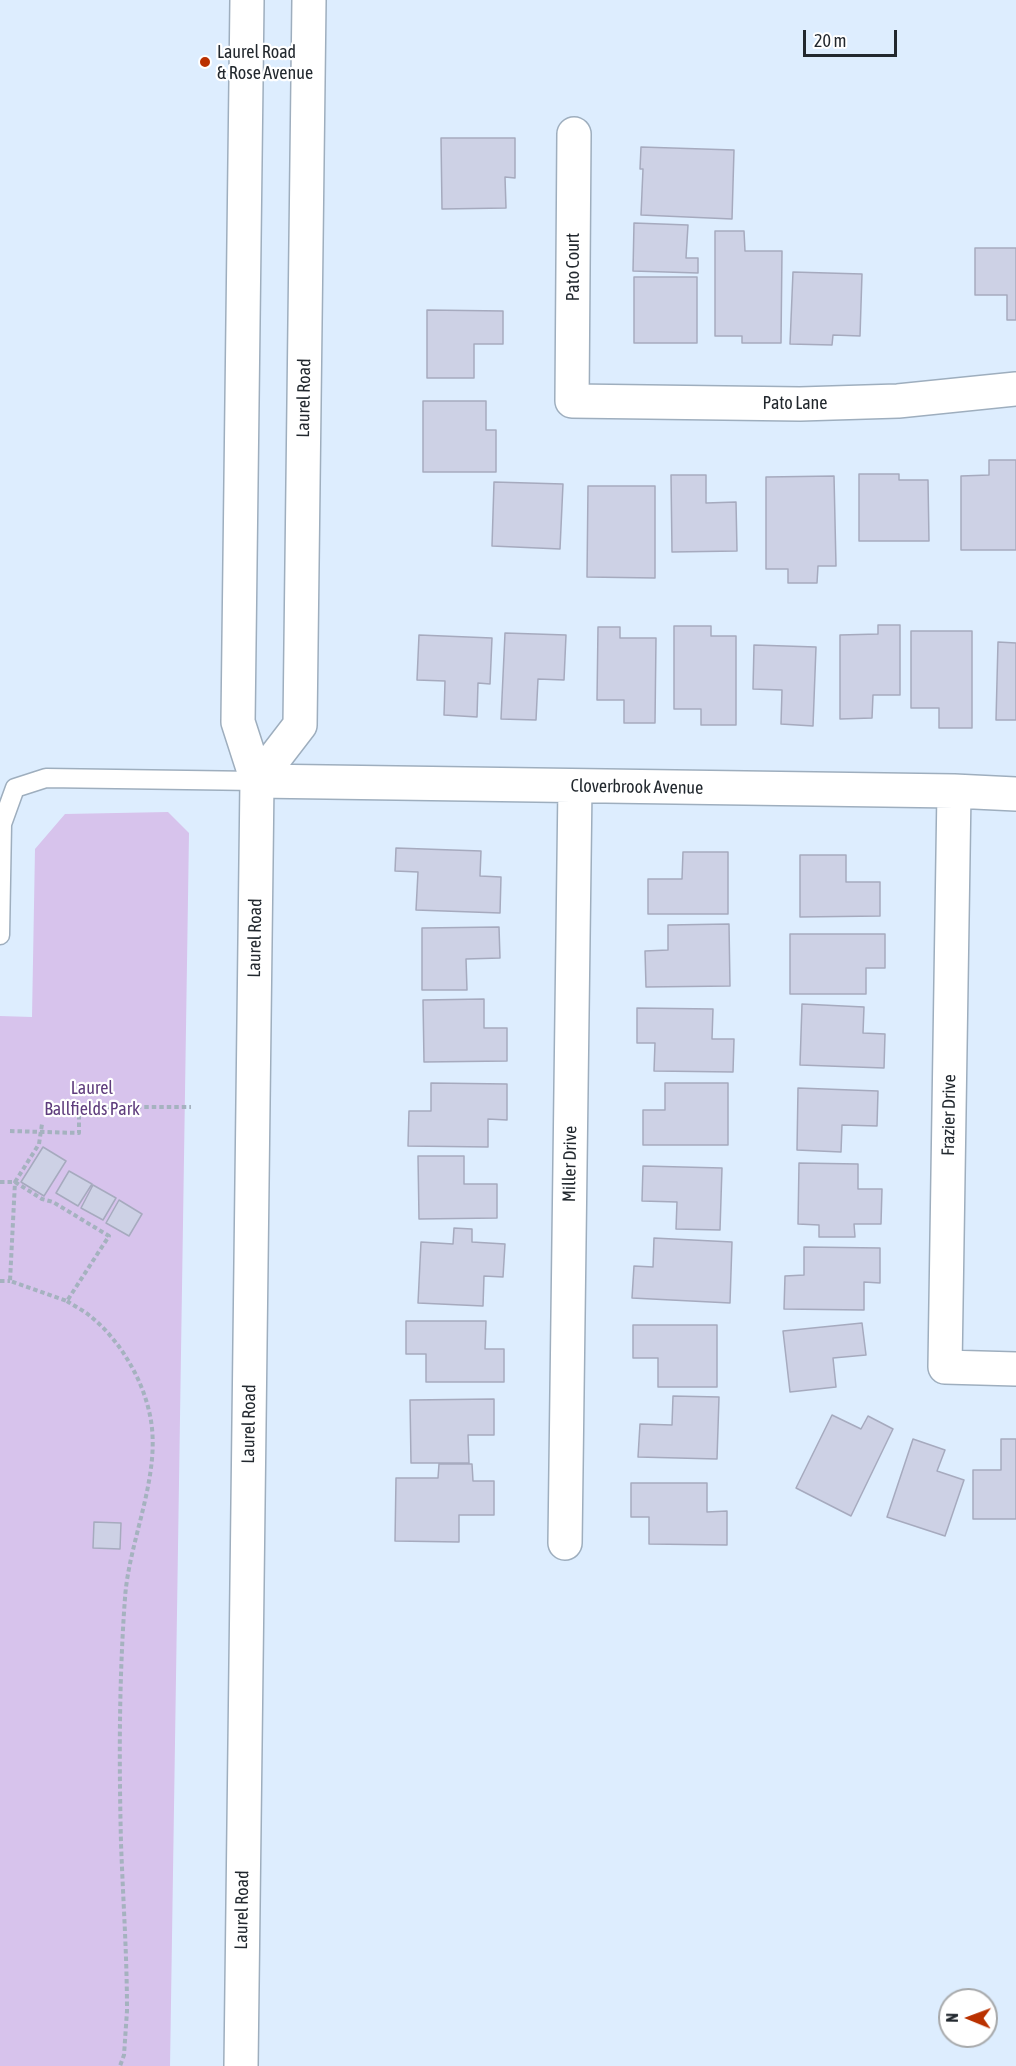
<!DOCTYPE html>
<style>
body{margin:0}
#map{position:relative;width:1016px;height:2066px;overflow:hidden;background:#ddedfe;font-family:"Asap Condensed",sans-serif}
canvas{display:block}
.north{position:absolute;left:938px;top:1988px;width:60px;height:60px;box-sizing:border-box;background:#fff;border:2px solid #a7a9ab;border-radius:50%;rotate:271deg;font-size:16px;font-weight:700;line-height:24px;text-align:center;color:#22282e}
.north::after{content:'';display:block;margin:auto;width:21px;height:27px;background:#ba3100;clip-path:polygon(50% 0,100% 100%,50% 72%,0 100%)}
.scale{position:absolute;left:803px;top:30px;width:94px;height:27px;box-sizing:border-box;border:3px solid #22282e;border-top:0;padding-left:8px;font-size:18px;line-height:21px;white-space:nowrap;color:#22282e;-webkit-text-stroke:4px #fff;paint-order:stroke}
</style>
<div id="map">
<canvas width="1016" height="2066"></canvas>
<div class="north">N</div>
<div class="scale">20 m</div>
</div>
<script>
const g = document.querySelector('canvas').getContext('2d');
g.lineJoin = 'round';
function fill(path, color) { g.fillStyle = color; g.fill(path, 'evenodd'); }
function trace(path, color, width, dash) { g.strokeStyle = color; g.lineWidth = width; g.lineCap = dash ? 'butt' : 'round'; g.setLineDash(dash || []); g.stroke(path); }
function label(font, color, halo, rows, align = 'center') {
  g.font = font + ' "Asap Condensed",sans-serif'; g.lineWidth = 4.5; g.setLineDash([]); g.textBaseline = 'middle'; g.strokeStyle = halo; g.fillStyle = color; for (const [text, x, y, turn = 0] of rows) {
    g.save(); g.translate(x, y); g.rotate((+turn || 0) * Math.PI / 180); g.textAlign = isNaN(turn) ? turn : align; if (halo) g.strokeText(text, 0, 0); g.fillText(text, 0, 0); g.restore();
  }
}
const green = new Path2D(`
 M168 812 189 833 170 2066H0V1016L32 1017 35 849 65 814Z`);
const building = new Path2D(`
 M441 138H515V178L505 177 506 208 442 209Z
 M641 147 734 150 732 219 641 215 643 169H640Z
 M634 223 688 225 686 258H698V273L633 271Z
 M715 231H744L745 251H782L781 343H742V336H715Z
 M975 248H1016V320H1007V295H975Z
 M793 272 862 274 860 336 833 335 832 345 790 344Z
 M634 277H697V343H634Z
 M427 310 503 311V344H474V378H427Z
 M423 401H486V430H496V472H423Z
 M989 460H1016V550H961V476L989 475Z
 M859 474H899V480H928L929 541H859Z
 M671 475H706V503L736 502 737 551 672 552Z
 M834 476 836 566H818L817 583H788V569H766V477Z
 M494 482 563 484 560 549 492 546Z
 M588 486H655V578L587 577Z
 M878 625H900V695H873L872 718 840 719V635L878 634Z
 M674 626H711V636H736V725H701V709H674Z
 M598 627H620V638H656L655 723H624V700H597Z
 M911 631H972V728H939V708H911Z
 M505 633 566 635 564 680 538 679 536 720 501 719Z
 M419 635 492 638 490 684 478 683 477 717 444 715 445 681 417 680Z
 M998 642 1016 643V720H996Z
 M754 645 816 647 813 726 781 724 782 690 753 689Z
 M396 848 481 851 480 876 501 877 500 913 416 910 418 872 395 871Z
 M683 852H728V914H648V879H682Z
 M800 855H846V882H880V916L800 917Z
 M729 924 730 986 646 987 645 951 668 950V925Z
 M499 927 500 958 466 959 467 990H422V928Z
 M790 934H885V968H866V994H790Z
 M484 999V1028H507V1061L424 1062 423 1000Z
 M802 1004 864 1007 863 1033 885 1034 884 1068 800 1065Z
 M637 1008 713 1009 712 1039H734L733 1072 654 1071 655 1043H637Z
 M431 1083 507 1084V1120L488 1119V1147L408 1146 409 1111H431Z
 M665 1083H728V1145H643V1110H665Z
 M798 1088 878 1091 877 1126 842 1125 841 1152 797 1150Z
 M43 1147 66 1161 44 1196 21 1182Z
 M418 1156H464V1184H497V1218L419 1219Z
 M799 1163 858 1164V1189H882L881 1224H854L855 1237H819V1225L798 1224Z
 M643 1166 722 1168 720 1230 676 1229 677 1202 642 1201Z
 M69 1171 92 1184 78 1206 56 1193Z
 M93 1185 116 1198 103 1220 81 1208Z
 M119 1200 142 1214 129 1236 106 1223Z
 M454 1228 472 1229V1242L505 1244 503 1277 484 1276 483 1306 418 1303 421 1242 453 1244Z
 M654 1238 732 1242 730 1303 632 1298 634 1266 653 1267Z
 M804 1247 880 1248V1283L864 1282V1310L784 1309 785 1276 804 1275Z
 M406 1321H486L485 1349H504V1382H426V1354H406Z
 M862 1323 866 1355 833 1358 836 1387 790 1392 783 1331Z
 M633 1325H717V1387H658V1358H633Z
 M673 1396 719 1397 717 1459 638 1457 640 1424 672 1425Z
 M494 1399V1435H468L469 1463H411L410 1400Z
 M832 1415 861 1429 868 1416 893 1429 851 1516 796 1488Z
 M913 1439 945 1450 937 1471 964 1480 945 1536 887 1517Z
 M1001 1439H1016V1519H973V1470H1001Z
 M439 1464H472L473 1481H494V1515H459V1542L395 1541 396 1478H438Z
 M631 1483H707V1512L727 1511V1545L649 1544V1517H631Z
 M94 1522 121 1523 120 1549 93 1548Z`);
const path = new Path2D(`
 M10 1131 79 1133V1111L85 1107H191
 M0 1182H15L39 1144 42 1124
 M15 1182 42 1199 53 1202 109 1236 67 1301 10 1281Z
 M0 1281H10
 M67 1301C74 1306 83 1310 90 1316 118 1338 141 1376 149 1411 164 1471 129 1538 125 1598 119 1680 119 1762 121 1843 123 1899 127 1955 127 2011L124 2055 120 2066`);
const lane = new Path2D(`
 M0 935 2 824 15 788 46 778 257 781`);
const street = new Path2D(`
 M574 134 572 401 800 404 898 401 1016 389
 M257 781 954 791 1016 794
 M954 791 945 1367 1016 1369
 M565 1543 575 786`);
const secondary = new Path2D(`
 M257 781 300 725 309 0
 M241 2066 257 781 238 722 247 0`);
const markers = [
 [205,62,6,"#ba3100"]
];
const poiNames = [
 ["Laurel Road",217,52],
 ["& Rose Avenue",217,73]
];
const streetNames = [
 ["Pato Court",573,267,-90],
 ["Laurel Road",304,398,-89],
 ["Pato Lane",795,403],
 ["Cloverbrook Avenue",637,787,1],
 ["Laurel Road",255,938,-89],
 ["Frazier Drive",949,1115,-89],
 ["Miller Drive",570,1164,-89],
 ["Laurel Road",249,1424,-89],
 ["Laurel Road",242,1910,-89]
];
const parkNames = [
 ["Laurel",92,1088],
 ["Ballfields Park",92,1109]
];
fill(green, '#d7c3ec');
fill(building, '#cdd1e5');
trace(building, '#a6aabe', 1.5);
trace(lane, '#9eaebe', 21);
trace(street, '#9eaebe', 36);
trace(secondary, '#9eaebe', 36);
trace(path, '#a5b2bf', 4, [4.5, 3]);
trace(lane, '#fff', 18);
trace(street, '#fff', 33);
trace(secondary, '#fff', 33);
for (const [x, y, r, color] of markers) { const dot = new Path2D(); dot.arc(x, y, r, 0, 2 * Math.PI); g.fillStyle = color; g.fill(dot); trace(dot, '#fff', 2); }
label('18px', '#22282e', '#fff', poiNames, 'left');
label('18px', '#22282e', '#fff', streetNames);
label('18px', '#5f3d7d', '#fff', parkNames);
</script>
